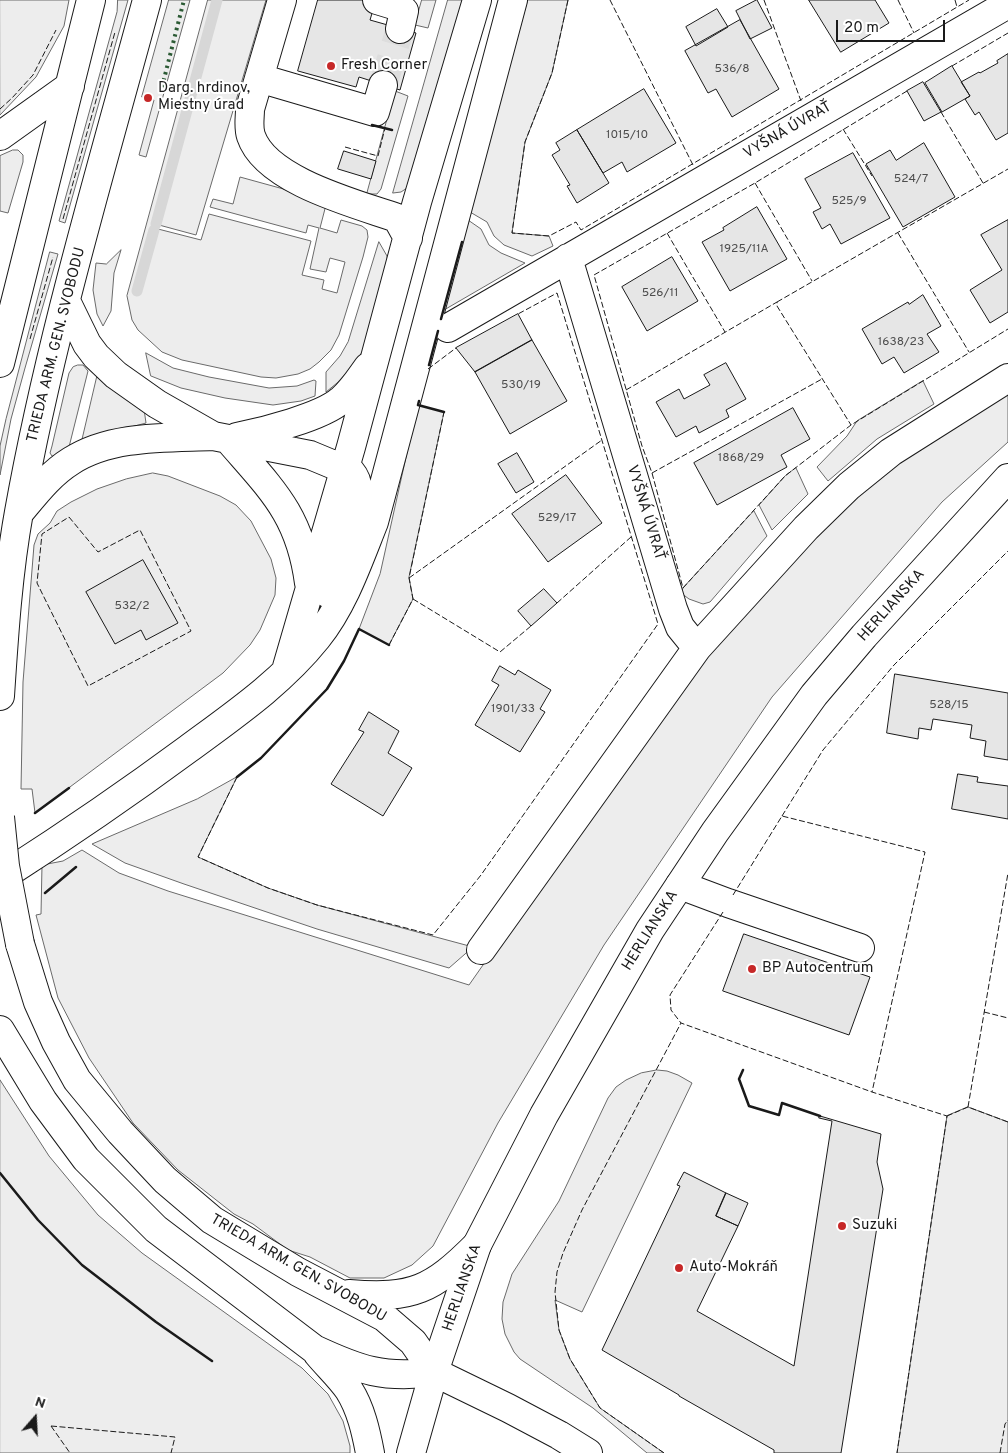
<!DOCTYPE html>
<meta charset="utf-8">
<style>
body{margin:0}
#map{position:relative;width:1008px;height:1453px;overflow:hidden;background:#fff;font-family:Overpass,sans-serif}
canvas{display:block}
.north{position:absolute;left:10px;top:1393px;width:50px;height:50px;-webkit-text-stroke:4px #fff;paint-order:stroke;rotate:19deg;font-size:14px;font-weight:700;line-height:20px;text-align:center;color:#1a1a1a}
.north::after{content:'';display:block;margin:auto;width:18px;height:22px;background:#1a1a1a;clip-path:polygon(50% 0,100% 100%,50% 72%,0 100%)}
.scale{position:absolute;left:836px;top:20px;width:109px;height:22px;box-sizing:border-box;border:2px solid #1a1a1a;border-top:0;padding-left:6px;font-size:15px;line-height:18px;white-space:nowrap;color:#1a1a1a;-webkit-text-stroke:4px #fff;paint-order:stroke}
</style>
<div id="map">
<canvas width="1008" height="1453"></canvas>
<div class="north">N</div>
<div class="scale">20 m</div>
</div>
<script>
const g = document.querySelector('canvas').getContext('2d');
g.lineJoin = 'round';
function fill(path, color) { g.fillStyle = color; g.fill(path, 'evenodd'); }
function trace(path, color, width, dash) { g.strokeStyle = color; g.lineWidth = width; g.lineCap = dash ? 'butt' : 'round'; g.setLineDash(dash || []); g.stroke(path); }
function label(font, color, halo, rows, align = 'center') {
  g.font = font + ' Overpass,sans-serif'; g.lineWidth = 4; g.setLineDash([]); g.textBaseline = 'middle'; g.strokeStyle = halo; g.fillStyle = color; for (const [text, x, y, turn = 0] of rows) {
    g.save(); g.translate(x, y); g.rotate((+turn || 0) * Math.PI / 180); g.textAlign = isNaN(turn) ? turn : align; if (halo) g.strokeText(text, 0, 0); g.fillText(text, 0, 0); g.restore();
  }
}
const built = new Path2D(`
 M0 0H69L64 26 36 77 0 115Z
 M118 0H128L65 223 59 221 117 12Z
 M169 0H190L146 157 139 155 154 100 142 97Z
 M208 0H266L196 235 159 225 158 229 201 240 209 214 311 241 302 275 324 280 322 289 337 293 345 262 330 258 326 272 310 269 319 228 308 225 306 233 210 207 213 199 233 204 240 177 327 201 320 228 337 233 341 220 362 226 367 230 368 237 363 257 339 335 331 350 319 362 310 369 298 374 276 378 261 377 182 360 162 352 138 330 132 320 127 296Z
 M422 0H436L428 28 415 25Z
 M448 0H465L416 174 407 188 401 192 393 193Z
 M528 0H568L552 73 525 142 512 233 549 236 553 246 532 256 504 245 494 236 487 222 470 212Z
 M395 91 408 96 381 189 377 194H367Z
 M13 150H18L23 155V162L8 213 0 211V156Z
 M468 220 481 229 489 245 501 253 525 263 444 310Z
 M379 242 387 256 388 265 364 349 354 365 337 383 326 392V372L340 356 348 342Z
 M121 250 114 273 111 311 103 326 97 314 93 290 96 263 106 264Z
 M50 252 58 254 25 368 11 419 0 475V446L6 419Z
 M146 353 173 368 209 377 269 388 297 386 314 380 316 381 315 396 301 401 273 405 225 398 181 388 151 376Z
 M78 365H83L88 371 68 451 58 457 52 456 50 453 52 446 69 373 73 367Z
 M97 377 144 409 146 423 105 434 81 445Z
 M923 381 934 404 877 439 828 481 817 467 847 436 857 421Z
 M1008 389V442L942 502 772 697 604 945 498 1123 433 1246 412 1265 384 1278H350L310 1257 288 1250 253 1224 234 1214 178 1170 133 1123 89 1058 58 998 36 915 41 914 42 865 63 861 82 850 119 873 168 891 469 985 611 782 731 624 885 465Z
 M418 405 444 412 409 577 413 599 389 645 359 629 380 574Z
 M796 468 808 494 772 530 759 505 785 476Z
 M153 473 168 476 220 496 236 505 251 521 271 559 276 578 275 595 260 630 250 645 223 673 35 813 32 789H21L23 682 34 545 38 534 50 523 57 511 71 502 97 489 126 479Z
 M754 511 767 536 710 602 703 604 689 599 681 593 683 588Z
 M237 777 198 857 268 888 317 905 473 947 449 968 317 929 184 884 125 863 92 844 197 799Z
 M657 1070 667 1071 678 1075 692 1083 582 1312 555 1300 559 1330 570 1359 600 1408 664 1453H647L593 1408 520 1359 514 1352 505 1334 502 1319 503 1302 512 1274 559 1201 608 1098 616 1087 626 1080 641 1073Z
 M0 1080 49 1156 98 1215 142 1253 302 1368 328 1394 343 1421 350 1446V1453H0Z
 M968 1107 1008 1122V1453H897L947 1116Z`);
const stream = new Path2D(`
 M156 224 217 0
 M137 291 154 230`);
const building = new Path2D(`
 M318 0H376L370 20 416 33 400 90 359 77 356 87 298 71Z
 M757 0 772 28 750 39 736 11Z
 M809 0H875L889 23 841 52Z
 M717 9 728 27 696 46 686 27Z
 M740 20 779 89 732 117 716 89 708 93 685 51Z
 M1008 54V133L996 140 979 112 975 115 965 99 970 96 961 82 979 72 980 73 998 63 997 61Z
 M952 66 970 96 942 112 925 83Z
 M923 82 941 112 924 121 907 91Z
 M644 89 676 143 627 172 622 162 603 173 577 130Z
 M577 130 609 183 577 203 567 186 570 185 552 155 560 150 556 143Z
 M924 143 955 197 903 227 866 164 890 150 896 160Z
 M344 151 376 161 371 179 338 169Z
 M853 153 890 218 841 244 830 224 822 229 813 212 821 208 805 179Z
 M757 207 787 259 730 291 702 242 724 230 723 228Z
 M1008 220V312L990 323 970 290 1002 270 981 235Z
 M672 257 698 301 647 331 622 287Z
 M923 295 941 326 927 334 939 352 904 373 894 357 882 364 862 329 908 302 909 304Z
 M518 314 532 340 475 372 456 348Z
 M532 340 567 401 510 434 475 372Z
 M726 363 746 399 726 410 729 417 699 433 696 426 676 437 656 402 679 389 684 399 710 385 704 375Z
 M793 408 810 439 781 455 787 467 717 505 694 463Z
 M517 453 534 482 516 493 498 464Z
 M566 475 602 523 548 562 512 514Z
 M143 560 178 623 146 640 141 630 115 644 86 592Z
 M544 589 557 603 531 626 518 611Z
 M500 666 515 675 518 670 551 690 540 709 545 712 520 752 475 725 499 685 492 681Z
 M895 674 1008 693V760L984 756 986 741 970 738 972 725 933 719 931 730 919 728 918 739 887 733Z
 M369 712 399 731 388 753 412 768 383 816 331 784 364 732 359 730Z
 M958 774 978 777 977 782 1008 786V819L952 809Z
 M744 934 870 977 849 1035 723 991Z
 M820 1116 881 1134 877 1162 883 1189 841 1453H774V1450L679 1396V1395L602 1350 680 1186 677 1185 684 1172 726 1193 716 1216 738 1226 697 1311 794 1366 832 1121 819 1118Z
 M726 1193 748 1203 738 1226 716 1216Z`);
const minorTunnel = new Path2D(`
 M383 85 400 29`);
const minor = new Path2D(`
 M282 0 250 109C250 118 248 127 251 136 266 181 357 204 397 218L408 238
 M377 0 400 7 404 11 400 29
 M259 78 375 112 383 85
 M0 136 70 86
 M568 258 673 609 680 627 697 648
 M66 301 87 344 96 356 116 375 157 404 213 436 310 455 351 472C356 478 358 483 357 491L329 594
 M448 328 1008 4
 M0 363 91 0
 M237 437C262 432 322 417 341 400 352 391 360 378 368 367
 M228 439C271 489 300 514 309 583
 M19 513C35 494 50 474 71 461 111 435 167 438 213 436
 M287 667 351 447 417 202 477 0
 M0 696C4 635 8 573 19 512 50 339 101 170 147 0
 M0 878C64 837 127 794 188 749 234 715 281 683 317 638 344 604 358 562 374 522L513 0
 M680 885 728 903 860 948
 M20 944 38 1002 56 1042 77 1080 120 1132 165 1180 212 1220 298 1272 384 1317 413 1342 434 1372 508 1408 559 1435 588 1453
 M481 950 697 648 806 528 849 486 891 452 1008 378
 M0 1030 43 1101 86 1159 156 1229 314 1349C359 1370 384 1379 434 1372
 M349 1294C413 1299 432 1290 477 1245
 M318 1354C328 1366 340 1377 349 1390 361 1409 366 1432 370 1453`);
const major = new Path2D(`
 M411 1453 434 1372 477 1245 544 1115 650 930 715 832 814 695 864 636 1008 478`);
const minorBridge = new Path2D(`
 M0 817 5 866 20 944`);
const hedge = new Path2D(`
 M162 87 184 0`);
const fence = new Path2D(`
 M568 0 552 73 525 142 512 233 549 236 576 222 581 230 969 0
 M610 0 693 165
 M764 0 801 101
 M898 0 914 33
 M955 0 957 7
 M952 66 1008 33
 M907 91 755 183 594 275 642 446 652 473 683 588 785 476 851 425 1008 329
 M0 109 12 98 33 75 56 30
 M941 112 983 183
 M843 129 872 176
 M345 147 378 156 385 128
 M755 183 812 281
 M63 219 115 32
 M667 233 725 332
 M898 233 969 352
 M777 302 1008 169
 M30 339 53 257
 M428 369 456 348
 M626 390 777 302V306L851 425
 M652 473 822 379
 M69 517 98 552 140 530 191 631 88 686 37 583 42 534Z
 M409 578 602 440
 M413 599 500 652 531 626
 M557 603 631 537
 M389 645 413 599 409 578 444 412
 M237 777 198 857 268 888 317 905 433 935 481 875 658 624 557 293 518 314
 M782 816 823 750 894 665 1008 551
 M733 895 782 816 925 852 872 1092
 M723 912 670 995 671 1010 681 1023 872 1092 947 1116 897 1453
 M984 1012 1008 1018
 M968 1107 1008 873
 M947 1116 968 1107 1008 1122
 M51 1426 175 1437 171 1453
 M51 1426 70 1453
 M664 1453 600 1408 570 1359 559 1330 555 1292 557 1272 563 1253 582 1210 681 1023
 M1000 1453 1005 1424 1008 1420`);
const wall = new Path2D(`
 M372 125 392 130
 M441 319 462 242
 M429 365 438 331
 M419 401 418 405 444 412
 M237 777 261 758 327 689 344 661 359 629 389 645
 M35 813 69 788
 M45 893 76 867
 M743 1070 739 1079 749 1106 779 1115 782 1103 820 1116
 M0 1173 38 1220 82 1265 156 1322 212 1361`);
const markers = [
 [331,66,5,"#c62828"],
 [148,98,5,"#c62828"],
 [752,969,5,"#c62828"],
 [842,1226,5,"#c62828"],
 [679,1268,5,"#c62828"]
];
const numberNames = [
 ["536/8",732,70],
 ["1015/10",627,136],
 ["524/7",911,180],
 ["525/9",849,202],
 ["1925/11A",744,250],
 ["526/11",660,294],
 ["1638/23",901,343],
 ["530/19",521,386],
 ["1868/29",741,459],
 ["529/17",557,519],
 ["532/2",132,607],
 ["528/15",949,706],
 ["1901/33",513,710]
];
const poiNames = [
 ["Fresh Corner",341,66],
 ["Darg. hrdinov,",158,89],
 ["Miestny úrad",158,106],
 ["BP Autocentrum",762,969],
 ["Suzuki",852,1226],
 ["Auto-Mokráň",689,1268]
];
const streetNames = [
 ["VYŠNÁ ÚVRAŤ",788,131,-30],
 ["TRIEDA ARM. GEN. SVOBODU",57,345,-76],
 ["VYŠNÁ ÚVRAŤ",645,513,73],
 ["HERLIANSKA",892,606,-48],
 ["HERLIANSKA",651,931,-58],
 ["TRIEDA ARM. GEN. SVOBODU",298,1269,30],
 ["HERLIANSKA",463,1288,-71]
];
fill(built, '#ededed');
trace(built, '#6a6a6a', 1);
trace(stream, '#d7d7d7', 11);
fill(building, '#e6e6e6');
trace(building, '#1a1a1a', 1);
trace(minorTunnel, '#ddd', 28, [28, 14]);
trace(minor, '#1a1a1a', 30);
trace(major, '#1a1a1a', 30);
trace(minor, '#fff', 28);
trace(major, '#fff', 28);
trace(minorBridge, '#1a1a1a', 30, []);
trace(minorBridge, '#fff', 28);
trace(hedge, '#2b5a34', 4, [2.5, 4]);
trace(fence, '#1a1a1a', 1, [6, 2.5]);
trace(wall, '#1a1a1a', 2.5);
for (const [x, y, r, color] of markers) { const dot = new Path2D(); dot.arc(x, y, r, 0, 2 * Math.PI); g.fillStyle = color; g.fill(dot); trace(dot, '#fff', 2); }
label('12px', '#4d4d4d', null, numberNames);
label('15px', '#1a1a1a', '#fff', poiNames, 'left');
label('15px', '#1a1a1a', '#fff', streetNames);
</script>
